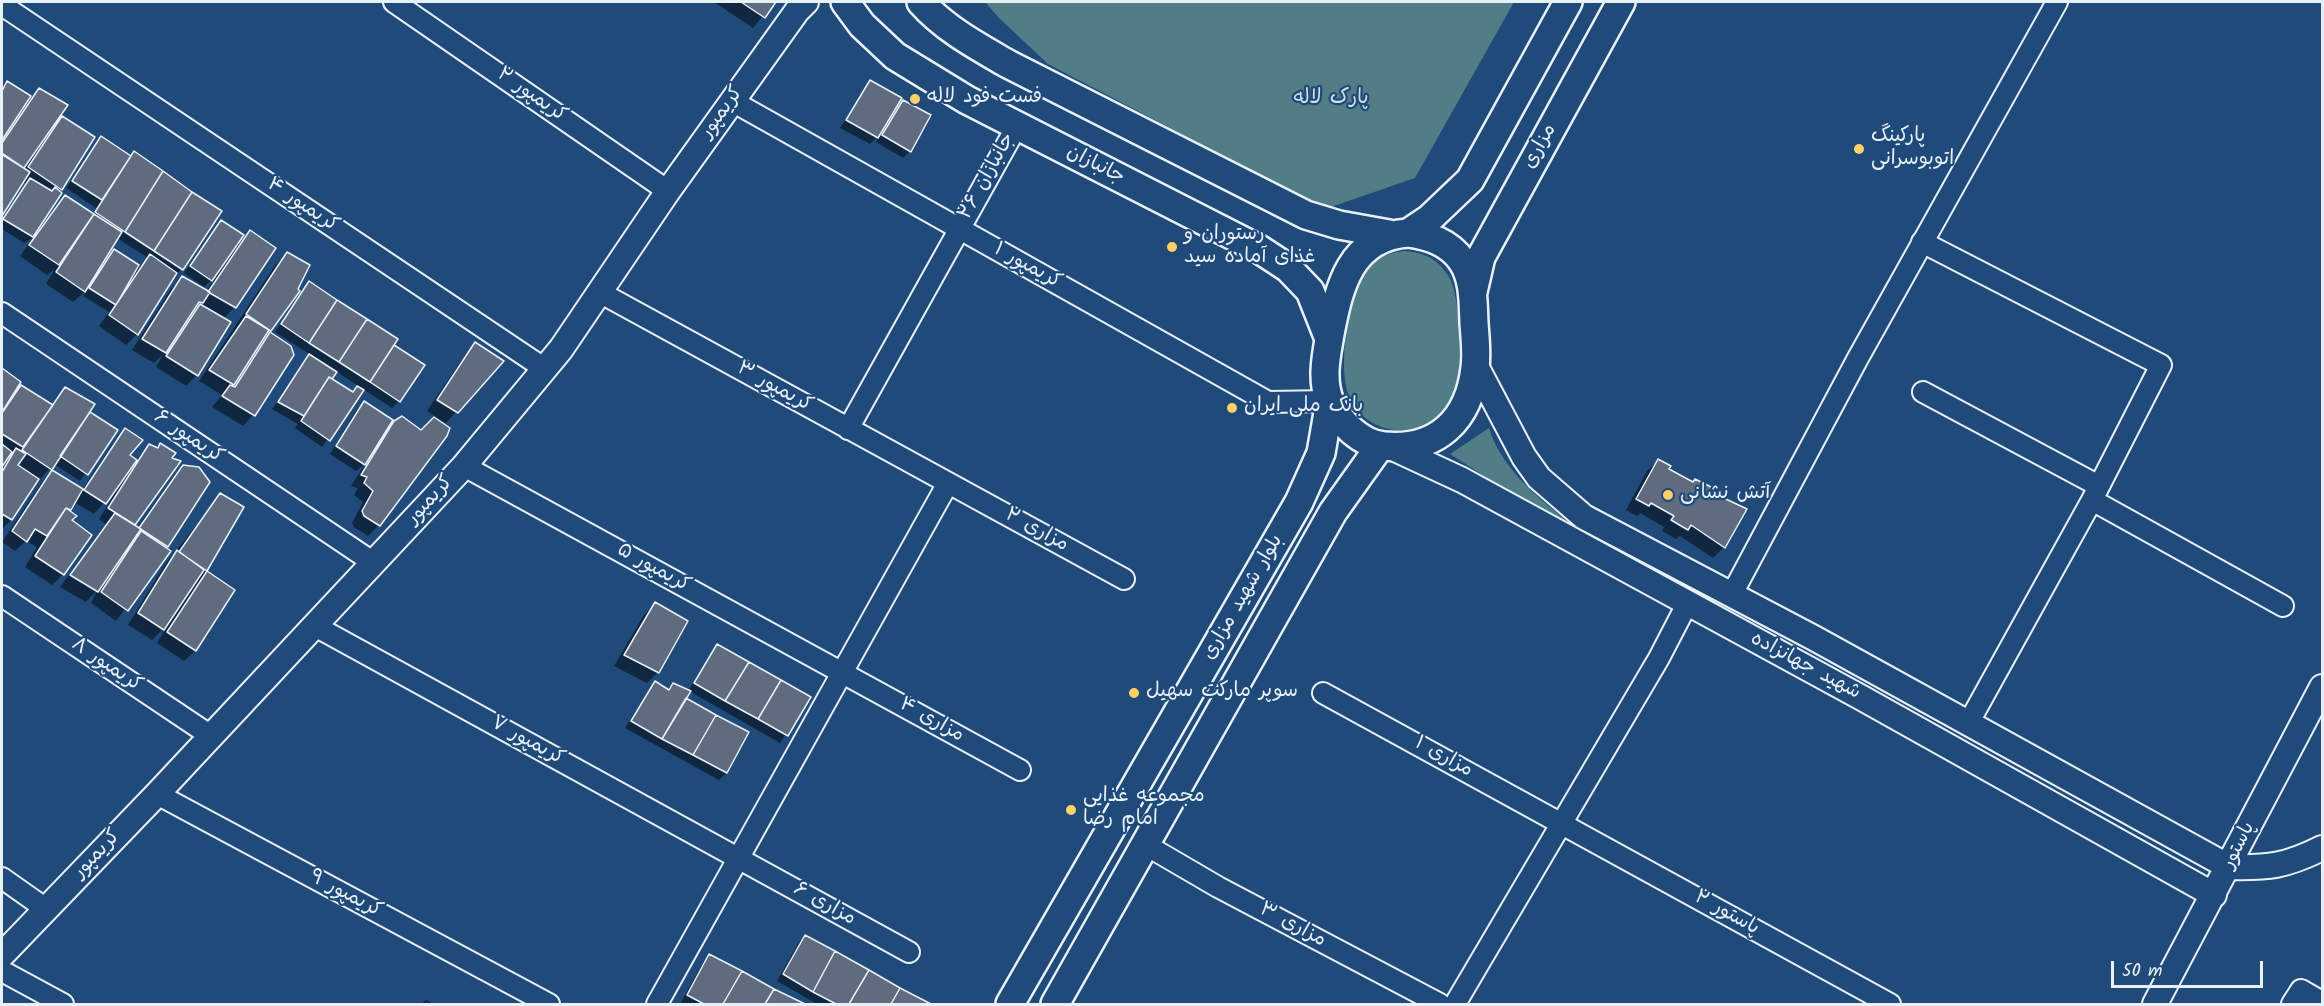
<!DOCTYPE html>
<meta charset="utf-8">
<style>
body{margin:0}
#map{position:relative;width:2324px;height:1006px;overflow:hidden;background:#1f4a7a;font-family:Kalam,sans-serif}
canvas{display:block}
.frame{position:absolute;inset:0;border:3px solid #e8f1f8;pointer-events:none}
.scale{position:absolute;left:2111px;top:961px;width:152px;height:27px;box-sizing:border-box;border:3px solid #e8f1f8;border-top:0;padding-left:8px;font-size:18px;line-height:21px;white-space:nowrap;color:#e8f1f8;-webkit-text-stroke:4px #1f4a7a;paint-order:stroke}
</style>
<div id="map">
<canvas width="2324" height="1006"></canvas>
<div class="frame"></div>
<div class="scale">50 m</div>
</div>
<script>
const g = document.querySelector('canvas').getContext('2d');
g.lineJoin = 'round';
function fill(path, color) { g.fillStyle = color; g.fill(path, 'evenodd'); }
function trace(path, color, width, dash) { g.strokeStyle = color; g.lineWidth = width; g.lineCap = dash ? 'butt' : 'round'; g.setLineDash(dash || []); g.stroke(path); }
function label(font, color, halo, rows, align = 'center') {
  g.font = font + ' Kalam,"Playpen Sans Arabic",sans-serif'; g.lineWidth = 4.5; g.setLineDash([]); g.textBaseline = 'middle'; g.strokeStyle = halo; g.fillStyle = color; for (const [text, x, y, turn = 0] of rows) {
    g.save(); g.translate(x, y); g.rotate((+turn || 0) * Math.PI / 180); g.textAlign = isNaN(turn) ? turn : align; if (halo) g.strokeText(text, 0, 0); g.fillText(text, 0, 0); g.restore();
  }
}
const green = new Path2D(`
 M985 2H1514L1415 178 1325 209 1048 64 999 18Z
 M1404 251C1420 252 1435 257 1444 270 1450 277 1454 286 1455 295 1459 311 1462 377 1457 391 1446 421 1410 439 1379 426 1361 418 1350 406 1346 386 1340 357 1348 289 1367 266 1377 256 1391 253 1404 251Z
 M1489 428C1504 478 1556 510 1594 543L1552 520 1450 454Z`);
const shadow = new Path2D(`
 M714 2H774L753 28Z
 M871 82 893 111 903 101 910 151 903 158 876 142 879 135 870 144 840 128Z
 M8 83 31 98 39 90 52 128 62 118 61 189 40 223 43 224 65 197 92 214 96 208 66 188 102 138 130 157 181 269 137 334 126 345 99 326 109 312 83 296 88 289 73 302 46 284 55 269 47 275 20 256 34 237 24 243 2 229V220L26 184 22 181 2 213V89ZM117 238 148 258 139 267 114 251 103 262Z
 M221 222 236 246 250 232 235 307 223 319 197 375 186 386 156 367 163 354 154 363 132 350 171 289 182 278 206 292 216 276 204 287 184 273Z
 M287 254 268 332 289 347 253 415 243 426 212 407 222 395 199 381 276 264Z
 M309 283 392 346 399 401 392 408 363 389 322 447 295 428 298 424 272 409 311 355 275 332ZM336 371 358 386 352 393 330 380Z
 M475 344 502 361 446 423 440 420 379 525 368 536 354 527 352 523 363 502 354 495 358 488 351 486 365 464 356 471 330 454 357 409 364 402 385 432 395 422 421 432 436 417 427 411 465 355Z
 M2 370 19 382 14 394 21 386 51 406 66 389 85 419 90 414 116 431 80 481 54 464 40 479 38 478 11 520 2 529Z
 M126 430 128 455 136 461 149 445 157 449 161 445 169 459 178 462 133 526 137 528 173 478 184 466 208 482 167 548 169 551 116 621 91 603 98 589 86 602 60 587 106 524 99 519 112 498 110 496 94 514 74 502 68 511 70 521 63 574 52 585 25 567 37 547 26 541 15 551 2 542 42 482 52 471 82 490 115 441Z
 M1658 461 1667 470 1709 493 1724 547 1713 558 1680 536 1676 539 1662 531 1664 527 1640 513 1637 516 1626 510 1647 471Z
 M221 495 242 508 205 572 233 590 195 651 184 661 157 643 168 624 152 640 128 625 166 563Z
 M655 604 686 622 658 672 647 683 614 666 644 615Z
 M717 646 809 698 780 743 689 691 684 699 747 733 726 773 719 780 625 728 655 683 668 691 674 685 688 691Z
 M805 937 900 990 927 1004H817L777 981 798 944Z
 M710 956 803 1004H685L681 1002 703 963Z
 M426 1000 434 1004H421Z`);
const building = new Path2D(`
 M741 2H776L765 18Z
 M870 80 902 98 878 138 846 120Z
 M7 81 31 96 2 140V91Z
 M39 88 68 105 24 168 2 153V143Z
 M903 100 931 115 911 152 882 135Z
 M62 116 95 137 62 190 28 167Z
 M101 136 131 156 102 200 72 181Z
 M134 151 163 171 125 232 95 212Z
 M3 155 30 172 2 216V157Z
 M163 171 192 192 154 251 125 232Z
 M30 178 52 191 55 187 62 193 33 237 3 219Z
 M192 192 222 211 183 270 154 251Z
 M65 195 94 214 59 265 29 245Z
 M94 214 122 232 85 292 56 272Z
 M221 220 244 235 212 281 190 266Z
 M250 230 276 248 236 308 208 292Z
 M114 249 139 265 116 305 89 288Z
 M287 252 310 265 298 289 300 291 271 331 246 314Z
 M150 254 177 273 138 335 109 315Z
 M182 276 210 292 203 303 199 302 166 353 142 339Z
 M309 281 337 300 309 343 281 324Z
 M337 300 367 319 339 362 309 343Z
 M200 304 231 322 198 376 166 356Z
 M246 316 269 330 234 385 209 370Z
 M367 319 398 339 370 382 339 362Z
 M270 332 291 346 294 355 255 416 222 396 230 385 235 387Z
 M475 342 504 361 458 413 437 400Z
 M394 345 425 365 400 402 370 382Z
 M309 354 337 372 332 379 329 377 304 416 278 402Z
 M2 368 21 382 2 412Z
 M329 377 353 392 357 386 364 390 330 441 301 421Z
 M21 385 53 405 23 447 2 434V413Z
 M65 387 95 404 52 470 22 450Z
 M364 401 393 420 365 465 336 446Z
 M90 412 118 430 88 475 60 456Z
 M402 416 421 430 434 417 450 428 447 436 380 526 364 516 362 511 373 491 364 483 367 477 361 475 394 421Z
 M125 428 143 440 130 455 137 460 106 504 84 490Z
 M160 443 176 453 172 458 181 461 135 525 108 508 149 444 158 448Z
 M2 444 12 452 2 467Z
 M16 448 26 454 18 465 39 479 12 520 2 514V472Z
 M1658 459 1671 466 1669 469 1693 482 1695 479 1713 488 1711 492 1747 509 1725 548 1691 525 1688 530 1671 520 1674 516 1651 503 1649 506 1636 499Z
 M183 465 199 467 210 482 168 547 139 528Z
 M52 470 83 489 71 510 66 508 47 536 35 529 27 542 12 531Z
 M220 493 244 507 207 571 179 552Z
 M66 508 77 516 72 520 92 535 64 575 35 556Z
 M115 513 141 529 98 592 70 575Z
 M141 531 171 551 128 611 101 592Z
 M177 550 204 570 164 630 138 613Z
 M207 571 235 590 196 651 167 632Z
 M655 602 688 621 659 673 624 655Z
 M717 644 749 662 725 701 694 683Z
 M749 662 781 680 758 719 725 701Z
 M781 680 811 697 788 736 758 719Z
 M655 681 669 690 673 683 691 691 662 739 631 721Z
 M686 698 716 715 693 755 662 739Z
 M716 715 749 732 727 773 693 755Z
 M805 935 835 951 813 992 783 974Z
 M835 951 869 970 849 1004H836L813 992Z
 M709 954 742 971 723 1004H704L687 995Z
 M869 970 900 988 891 1004H849Z
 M742 971 774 989 765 1004H723Z
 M900 988 931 1004H891Z
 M774 989 805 1004H765Z`);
const minor = new Path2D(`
 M394 2 668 191
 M2 5 545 369
 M732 101 1268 402 1330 401
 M1922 242 2161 365 2092 500 1969 722
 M601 293 1124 579
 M2 313 374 563
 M1923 392 2099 486
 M848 429 1017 126
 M464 466 1020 770
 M2092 500 2283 606
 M1732 594 1858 358 2057 2
 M2 596 211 736
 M315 626 909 952
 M1323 693 1890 1004
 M157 794 549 1004
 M1146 845 1218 887 1440 1004
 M2 878 46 909
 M2 971 63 1004
 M657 1004 948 483
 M1455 1004 1659 658 1687 604
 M2292 1004 2301 990 2322 1002`);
const tertiary = new Path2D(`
 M1476 366 1524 457 1539 478 1584 517 1814 638 2229 867C2269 868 2286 866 2322 848
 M1391 447 1462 480 1862 698 2214 895
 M2 955 157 794 464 466 561 349 668 191 797 11 806 2
 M2155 1004 2322 687`);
const secondary = new Path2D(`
 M845 2 862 25 895 56 967 100 1259 249 1288 268 1310 291 1329 339
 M921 2C945 29 977 46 1008 64L1306 215 1339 225 1389 234
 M1408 233C1429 236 1449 242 1462 261 1474 279 1473 302 1474 323 1475 338 1477 354 1475 368 1469 420 1437 451 1384 446 1361 444 1339 422 1330 402 1321 380 1326 357 1330 334 1339 287 1350 237 1408 233Z
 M1408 233 1429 219 1470 180 1568 2
 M1473 292 1481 257 1621 2
 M1010 1004 1299 502 1321 453 1330 401
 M1055 1004 1333 512 1380 446`);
const markers = [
 [915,99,6,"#ffd166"],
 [1859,149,6,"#ffd166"],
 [1172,247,6,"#ffd166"],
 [1232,408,6,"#ffd166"],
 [1668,495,6,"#ffd166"],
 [1134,693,6,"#ffd166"],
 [1071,810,6,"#ffd166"]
];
const streetNames = [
 ["کریمپور ۲",531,96,35],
 ["کریمپور",723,113,-54],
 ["مزاری",1541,147,-61],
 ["جانبازان",1095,166,27],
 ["جانبازان ۲۶",988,177,-61],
 ["کریمپور ۴",302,206,34],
 ["کریمپور ۱",1027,267,29],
 ["کریمپور ۳",774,388,29],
 ["کریمپور ۶",188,438,34],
 ["کریمپور",431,501,-47],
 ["مزاری ۲",1036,531,29],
 ["کریمپور ۵",653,569,29],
 ["بلوار شهید مزاری",1244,598,-60],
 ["کریمپور ۸",106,666,34],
 ["شهید جهانزاده",1805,667,28],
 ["مزاری ۴",931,721,29],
 ["کریمپور ۷",527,742,29],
 ["مزاری ۱",1443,758,29],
 ["پاستور",2240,846,-63],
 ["کریمپور",98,855,-46],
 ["کریمپور ۹",345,895,28],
 ["مزاری ۶",824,905,29],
 ["پاستور ۲",1726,914,29],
 ["مزاری ۳",1292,926,28]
];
const poiNames = [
 ["فست فود لاله",927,99],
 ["پارکینگ",1871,138],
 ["اتوبوسرانی",1871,161],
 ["رستوران و",1184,236],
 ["غذای آماده سید",1184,259],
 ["بانک ملی ایران",1244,408],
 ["آتش نشانی",1680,495],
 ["سوپر مارکت سهیل",1146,693],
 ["مجموعه غذایی",1083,798],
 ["امام رضا",1083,821]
];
const parkNames = [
 ["پارک لاله",1331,100]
];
fill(green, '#507d86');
fill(shadow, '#0007');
fill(building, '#5f6c7f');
trace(building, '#e8f1f8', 1.5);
trace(minor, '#e8f1f8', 24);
trace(tertiary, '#e8f1f8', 28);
trace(secondary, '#e8f1f8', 32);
trace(minor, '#1f4a7a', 20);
trace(tertiary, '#1f4a7a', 24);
trace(secondary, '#1f4a7a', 27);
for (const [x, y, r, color] of markers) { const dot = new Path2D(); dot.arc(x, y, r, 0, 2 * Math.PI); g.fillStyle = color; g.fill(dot); trace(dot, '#1f4a7a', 2); }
label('20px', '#e8f1f8', '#1f4a7a', streetNames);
label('20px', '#e8f1f8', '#1f4a7a', poiNames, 'left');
label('20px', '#d1e0e7', '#1f4a7a', parkNames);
</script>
